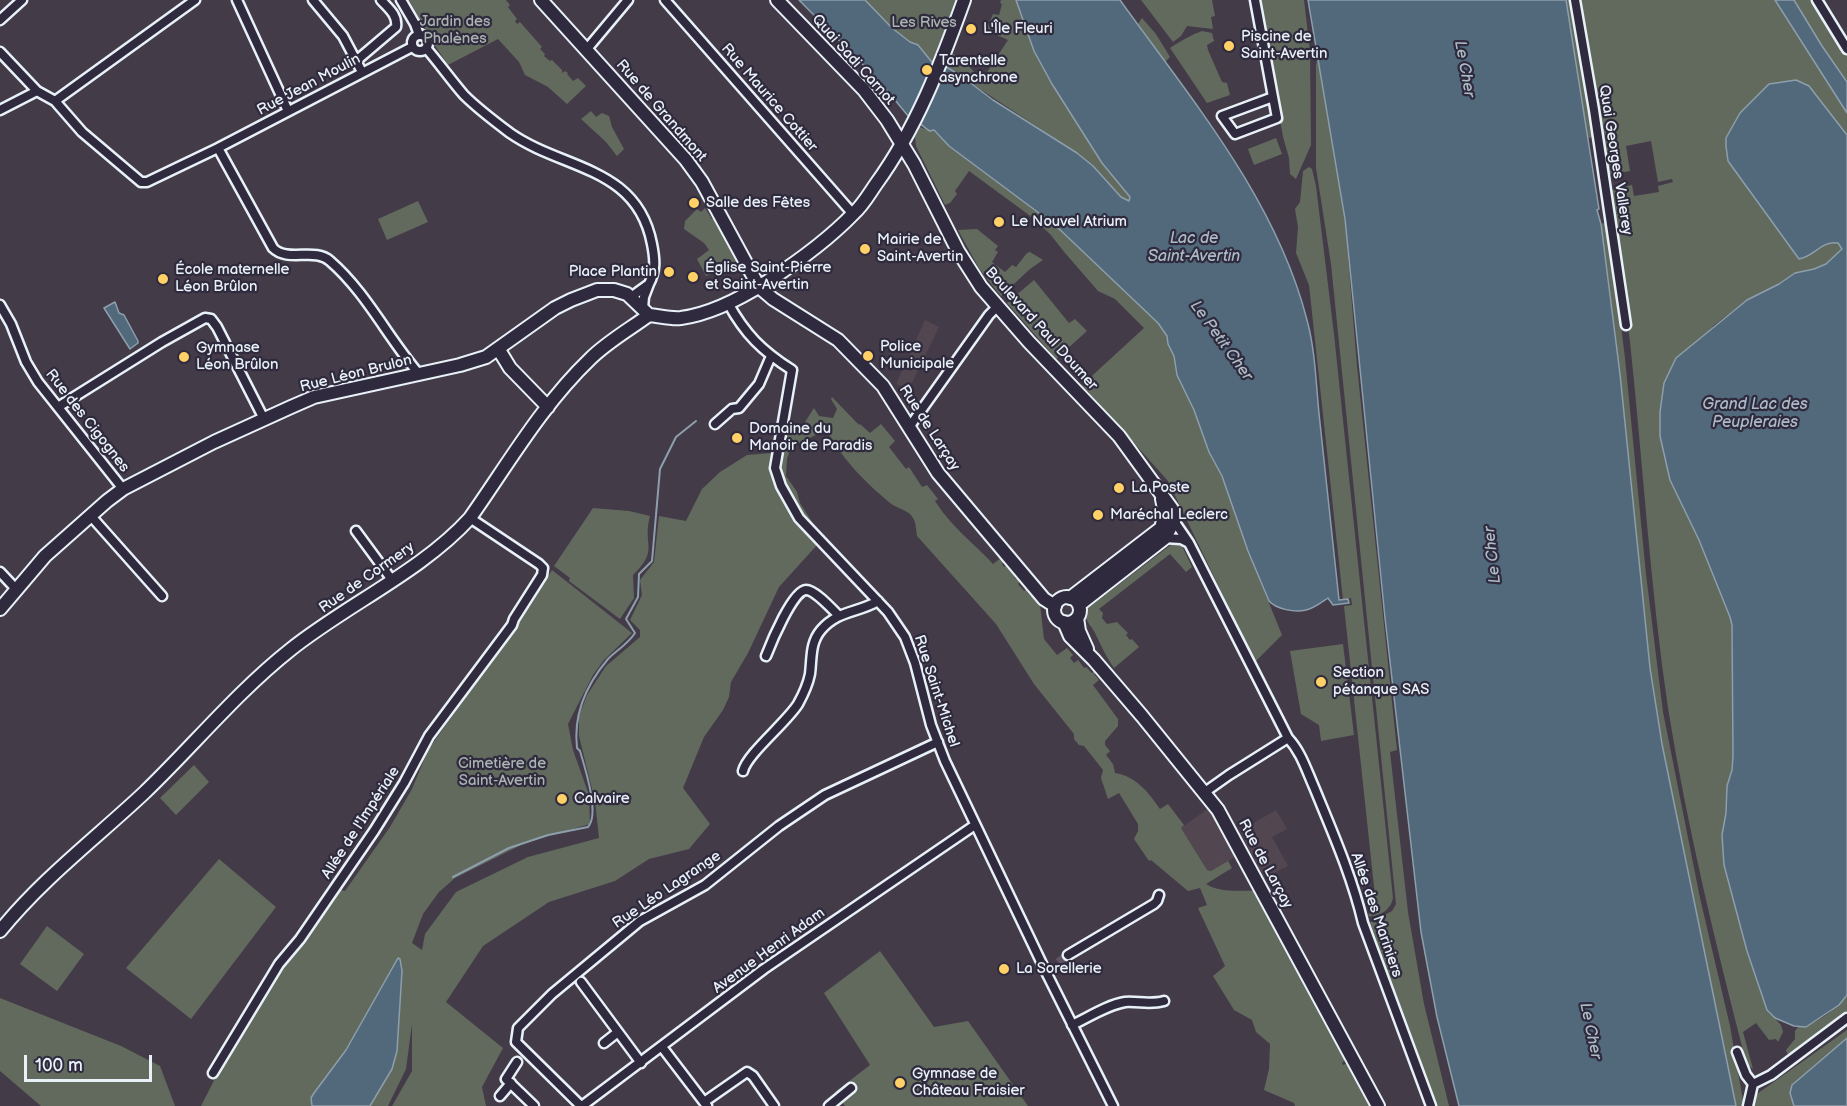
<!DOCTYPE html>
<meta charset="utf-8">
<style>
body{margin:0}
#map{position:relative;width:1847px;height:1106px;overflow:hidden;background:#443b48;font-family:"Balsamiq Sans",sans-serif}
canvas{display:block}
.scale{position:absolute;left:24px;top:1055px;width:128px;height:27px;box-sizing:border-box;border:3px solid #e8f1f8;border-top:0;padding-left:8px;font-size:18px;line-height:21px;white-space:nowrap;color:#e8f1f8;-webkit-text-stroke:4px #2f2a3d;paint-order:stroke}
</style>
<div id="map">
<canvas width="1847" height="1106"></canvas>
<div class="scale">100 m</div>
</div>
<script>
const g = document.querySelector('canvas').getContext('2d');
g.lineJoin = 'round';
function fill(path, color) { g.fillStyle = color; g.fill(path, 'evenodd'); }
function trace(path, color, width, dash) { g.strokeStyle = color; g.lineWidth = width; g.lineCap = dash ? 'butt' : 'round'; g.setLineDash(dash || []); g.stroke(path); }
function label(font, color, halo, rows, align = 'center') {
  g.font = font + ' "Balsamiq Sans",sans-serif'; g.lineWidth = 4.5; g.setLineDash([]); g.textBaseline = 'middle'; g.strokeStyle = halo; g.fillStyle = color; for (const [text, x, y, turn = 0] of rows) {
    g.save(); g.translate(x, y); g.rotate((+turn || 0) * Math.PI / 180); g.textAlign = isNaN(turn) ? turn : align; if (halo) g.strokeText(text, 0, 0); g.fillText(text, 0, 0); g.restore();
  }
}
const built = new Path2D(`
 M925 320 939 327 909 389 896 384Z
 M1209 808 1237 856 1211 871 1207 870 1181 828Z
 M1276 810 1287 829 1272 837 1288 866 1264 878 1240 831Z`);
const green = new Path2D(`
 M409 0H506L510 5 508 7 517 19 515 21 517 24 520 22 542 47 540 49 545 54 544 56 550 61 552 60 562 70V73L565 71 568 73 567 74 573 81 578 78 586 86 567 104 548 87 525 75 519 62 498 39 448 65 432 41Z
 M865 0H958L934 62 931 61C920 46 906 40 892 28 882 19 873 10 865 0Z
 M1001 0H1016L1034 51 1102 163 1130 197 1129 201 1121 197 1093 166 1077 153 945 66 951 53 960 57 982 80 1008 40 986 30 993 14 999 15 1002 4 1000 3Z
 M1141 0H1212L1215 16 1211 17 1213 29 1187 26 1181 36 1173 42Z
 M1259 0H1304L1310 51 1311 145 1296 179 1290 174 1289 158 1283 137Z
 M1566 0H1572L1595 137 1588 138Z
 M1579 0H1775L1847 113V135L1843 129 1726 138 1728 161 1804 258 1830 242 1838 243 1842 249 1826 264 1814 269 1795 273 1777 285 1747 300 1713 326 1664 383 1660 412 1670 480 1699 540 1730 617 1732 625 1733 756 1732 770 1727 786 1726 813 1722 835 1724 865 1747 951 1767 1010 1781 1025 1783 1032 1778 1042 1776 1039 1769 1040 1756 1023 1743 1032 1753 1069 1748 1065 1745 1058C1715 942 1687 826 1668 708 1650 586 1643 464 1630 342 1624 292 1617 243 1610 193L1612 190 1632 185 1634 196 1659 192 1658 186 1673 182 1672 179 1658 182 1651 141 1626 146 1630 171 1609 175Z
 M1794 0H1813L1847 56V82L1822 46Z
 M1142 18 1156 34 1170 57 1165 62 1138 24Z
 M1202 31 1212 33 1214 41 1207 45 1208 50 1222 82 1227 83 1230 95 1207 103 1170 48C1180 41 1191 35 1202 31Z
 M1318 55 1345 219 1357 366 1397 750 1390 752 1408 912 1424 1004 1449 1106H1435L1367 924 1392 911 1396 904 1331 264 1316 168V65Z
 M591 111 596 117 602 113 609 116 612 127 624 149 617 156 606 142 581 119Z
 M920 127 930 131 933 130 949 146 1055 225 1158 323 1167 336 1168 344 1174 356 1177 375 1194 410 1209 452 1222 476 1248 551 1282 635 1255 662 1168 481 1082 385 1144 328 1115 299 1098 291 1065 253 1050 234 1029 215 969 171 955 191 957 194 950 203 945 205 916 146 915 137Z
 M1276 138 1282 154 1254 165 1248 149Z
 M1309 167 1312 169 1316 186 1334 334 1393 898C1391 910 1378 918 1368 916L1373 907 1375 896 1344 606 1352 605 1351 598 1343 600 1309 285 1296 253 1298 227 1295 209 1300 202 1303 171Z
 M418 201 428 222 387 240 378 219Z
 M705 208 712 219 716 217 739 260 725 269 706 276 697 259 709 250 704 243 684 229 685 221 697 209 701 212Z
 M1608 222 1625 358 1646 574 1663 712 1700 898 1730 1026 1744 1106H1736L1662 744 1650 668 1620 374 1601 224Z
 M977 229 998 246 995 250 998 252 992 262 1005 272 1012 265 1016 267 1027 253 1030 252 1043 260 1030 269 1001 296 980 270 958 230Z
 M1034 280 1069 323 1075 319 1087 331 1056 359 1007 303Z
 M832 397 859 425 860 424 870 433 881 424 895 441 889 447 906 469 909 467 922 487 927 485 938 499 935 501C951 527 974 543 993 564L1001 558 1004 562 1002 564 1004 567 1007 565 1016 576 1014 577 1016 579 1018 578 1020 581 1018 584 1024 591 1027 589V592L1040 604 1044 639 1057 655 1067 648 1073 655 1070 658 1074 663 1078 660 1084 668 1086 667 1092 673 1095 670 1097 672 1094 674 1099 680 1093 685 1118 719V726L1105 741V745L1110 751 1106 755 1113 764 1115 773C1136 776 1149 793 1160 809L1168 804 1184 825 1181 828 1207 870 1211 871 1228 861 1232 868 1206 884C1220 893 1240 890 1256 891L1346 1059 1342 1063 1343 1065 1348 1063 1370 1106H1295L1294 1103 1264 1090 1269 1069 1270 1044 1256 1032 1252 1020 1234 1010 1213 976 1225 966 1198 908 1207 905 1200 888 1188 891 1151 860 1149 861 1134 839 1138 831V824L1119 793 1108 799 1101 778 1103 770 1084 746 1079 745 1074 739V734L1034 684 996 624 917 536C916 530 916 522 913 518 908 509 897 509 890 503 863 480 845 462 826 430L791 447 787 459 786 476 797 492 800 503 821 536 844 559 842 561C821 539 779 496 778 464 778 451 783 435 786 422L800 430 814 408 819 416 833 418 837 409 831 399Z
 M772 453C773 495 791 514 817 545L779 587 748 653 731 682 729 697 723 710 704 737 683 788 710 824 689 849 649 859 615 881 549 902 483 946 446 1002 503 1048 482 1087 486 1106H392L412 1071V1024L406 1069 388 1106H201L227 1055 279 970 338 889 345 891 390 827 412 789 428 750 508 638 552 570 632 633 604 660 593 675 568 724 573 750 589 795 590 824 525 843 455 878 439 892 423 914 412 943 422 950 425 934 456 892 528 857 599 838 595 801 579 736V716L587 695 606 666 640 637V630L630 620 642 595 640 580 654 562 659 516 686 521 702 489 720 472 747 455Z
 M593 508 629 511 650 516C642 546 660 549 633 575L634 598 620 619 569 581 570 578 554 566Z
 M1172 544H1181L1192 567 1186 572 1170 554 1099 609 1103 613 1102 618 1107 624 1117 622 1128 633 1126 635 1130 640 1132 639 1139 647 1114 668C1106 657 1101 645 1095 633 1091 625 1085 621 1084 611Z
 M1343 644 1354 735 1321 741 1319 725 1301 714 1290 651Z
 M194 765 209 782 176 815 160 798Z
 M219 859 276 907 191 1019 126 968Z
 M47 926 84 954 57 991 20 964Z
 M880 951 934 1027 968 1021 1028 1106H845L835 1092 870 1065 824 993Z
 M1847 995V1011L1788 1055 1786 1050 1795 1039V1031L1798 1027C1811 1028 1840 1007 1847 995Z
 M0 998 121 1046 160 1066 175 1106H41L0 1071Z
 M1847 1030V1038L1811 1068 1790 1093 1794 1106H1751L1754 1096Z`);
const water = new Path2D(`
 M799 0H865L892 28 910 42 918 45 931 61 945 66 964 78 993 100 1077 153 1093 166 1121 197 1129 201 1130 197 1102 163 1052 84 1034 51 1016 0H1120C1191 99 1276 199 1307 320 1316 353 1316 389 1320 423 1326 482 1333 541 1339 600L1348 599 1349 603 1333 605 1328 598C1322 602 1313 609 1306 610 1295 613 1276 609 1269 601L1248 551 1222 476 1209 452 1194 410 1177 375 1174 356 1168 344 1167 336 1158 323 1055 225 949 146 934 130 930 131C922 127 918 119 909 117L880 82Z
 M1308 0H1566L1599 209 1597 210 1601 224 1620 374 1650 668 1662 744 1736 1106H1459L1437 1017 1421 932 1385 618 1345 219Z
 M1775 0H1794L1822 46 1847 82V113Z
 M1796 80 1809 86 1847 135V995L1839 1005 1806 1027 1794 1026 1775 1018 1767 1010 1747 951 1724 865 1722 835 1726 813 1727 786 1732 770 1733 756 1732 625 1730 617 1699 540 1670 480 1660 436V412L1664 383 1676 358 1747 300 1779 284 1795 273 1814 269 1826 264 1842 249 1838 243C1822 240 1814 257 1799 259L1728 161 1726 146V138L1740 113 1769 84Z
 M115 302 119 313 124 315 138 341V343L130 349 104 308Z
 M398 958 400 959 402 971 397 1051 392 1069 370 1106H312L311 1098 314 1093 346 1050Z
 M1847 1038V1106H1794L1790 1093 1792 1085Z`);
const stream = new Path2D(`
 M453 877 509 848 548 835 588 827C600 814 585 768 580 751L577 748C573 714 586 685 608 659 617 650 628 644 635 633L626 619 638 597 639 574 652 561 660 469 676 437 696 421`);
const streetTunnel = new Path2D(`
 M1058 962 1068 955`);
const street = new Path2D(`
 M237 0 288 111
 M313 0 343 36 362 72
 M401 0 415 24 419 35
 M665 0 853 214
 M1255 0 1273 97
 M1575 0 1594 110 1626 325
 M1817 0 1847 49
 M0 20 22 0
 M412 43a8 8 0 1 1 16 0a8 8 0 1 1-16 0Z
 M426 48C439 63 451 80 464 95 478 109 494 121 510 133 563 170 637 166 652 244 655 259 656 271 649 284
 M587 49 628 0
 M0 52 37 91
 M356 61 396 27C398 15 388 8 381 0
 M1273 97 1277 118 1235 134 1222 116Z
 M55 101 195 0
 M0 110 37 91 55 101 82 132 141 182H147L218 148 273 248C288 263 315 247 330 261 366 292 388 338 419 374
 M218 148 412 47
 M631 297 649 284 644 297 643 308
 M728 303C745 334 762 351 792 370L775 468 781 486 799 518 888 612 905 637 915 663 931 725 945 761 1045 970 1113 1106
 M0 305 11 324 26 362 38 382 123 489
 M58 407 162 342 205 318 211 319 217 327 264 419
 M715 424 732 409 739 408 759 384 771 356
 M910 426 989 315 997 307
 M90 515 162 596
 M356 531 392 580
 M1165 538 1181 539 1189 543 1174 521
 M1189 543 1288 738C1301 752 1306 769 1314 787 1332 831 1352 876 1363 923L1431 1106
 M0 572 16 589
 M766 656C771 643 793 590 806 590 815 590 832 609 839 616
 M743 771C747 754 786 723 798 704 803 695 808 684 810 674 812 658 810 643 821 630 838 610 858 613 878 601
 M1205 792 1229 775 1288 738
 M1068 955 1154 904 1157 901 1159 895
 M581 982 641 1063
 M1072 1025C1089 1017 1107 1005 1125 1002 1138 1001 1150 1005 1164 1001
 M604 1043 618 1032
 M662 1047 707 1106
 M1737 1052 1746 1075 1753 1084
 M517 1062 506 1079 534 1106
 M213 1073 279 964 300 939 374 831 404 783 429 736 512 625 514 619 542 575 543 568 539 564 470 518
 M1753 1084 1771 1075 1847 1018
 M500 1096 511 1083
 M704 1102 747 1072 753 1076 774 1106
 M581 1106 516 1042 518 1028 552 994 640 921 705 885 779 826 825 795 938 742
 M582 1106 764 969 975 825
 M829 1106 851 1088
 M1748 1106 1753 1084`);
const secondary = new Path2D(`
 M541 0 686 160 702 182 759 287 773 299 838 340 883 386 938 473 1044 599 1055 606
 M499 350 510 368 548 407
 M0 609 45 556 107 501 123 489 214 442 291 407 314 397 460 365 486 357 555 308 571 300 597 290H614L627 294 649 315
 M0 931C42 879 96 838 144 793 193 746 237 692 290 650 346 605 422 571 470 518 508 464 542 405 590 359 607 342 630 329 649 315 660 316 670 319 681 318 711 314 743 297 768 281 799 261 829 239 854 213 863 205 869 194 876 184 916 129 941 64 964 0`);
const primary = new Path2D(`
 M777 0 864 90 887 120 914 164 958 251 981 287 1029 342 1119 436 1172 509 1174 521 1165 538 1079 605
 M1054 610a13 13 0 1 1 26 0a13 13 0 1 1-26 0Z
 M1070 598 1161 528 1165 514 1162 499
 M1077 618 1079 631 1087 649
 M1064 622 1070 636 1094 660 1142 716 1218 810 1378 1106`);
const markers = [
 [971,29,6,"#ffd166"],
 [1229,46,6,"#ffd166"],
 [927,70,6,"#ffd166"],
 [694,203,6,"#ffd166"],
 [999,222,6,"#ffd166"],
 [865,249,6,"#ffd166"],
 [669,272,6,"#ffd166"],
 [693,277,6,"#ffd166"],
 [163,279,6,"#ffd166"],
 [868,356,6,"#ffd166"],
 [184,357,6,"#ffd166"],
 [737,438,6,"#ffd166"],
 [1119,488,6,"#ffd166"],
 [1098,515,6,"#ffd166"],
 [1321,682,6,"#ffd166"],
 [562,799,6,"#ffd166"],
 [1004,969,6,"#ffd166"],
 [900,1083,6,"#ffd166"]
];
const parkNames = [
 ["Jardin des",455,22],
 ["Phalènes",455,39],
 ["Les Rives",924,23],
 ["Cimetière de",502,764],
 ["Saint-Avertin",502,781]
];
const poiNames = [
 ["L'Île Fleuri",983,29],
 ["Piscine de",1241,37],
 ["Saint-Avertin",1241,54],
 ["Tarentelle",939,61],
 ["asynchrone",939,78],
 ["Salle des Fêtes",706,203],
 ["Le Nouvel Atrium",1011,222],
 ["Mairie de",877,240],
 ["Saint-Avertin",877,257],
 ["Église Saint-Pierre",705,268],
 ["et Saint-Avertin",705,285],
 ["École maternelle",175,270],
 ["Léon Brûlon",175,287],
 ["Place Plantin",657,272,"right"],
 ["Police",880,347],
 ["Municipale",880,364],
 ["Gymnase",196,348],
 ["Léon Brûlon",196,365],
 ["Domaine du",749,429],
 ["Manoir de Paradis",749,446],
 ["La Poste",1131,488],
 ["Maréchal Leclerc",1110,515],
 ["Section",1333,673],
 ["pétanque SAS",1333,690],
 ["Calvaire",574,799],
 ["La Sorellerie",1016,969],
 ["Gymnase de",912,1074],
 ["Château Fraisier",912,1091]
];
const streetNames = [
 ["Quai Sadi Carnot",853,60,48],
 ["Rue Jean Moulin",309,85,-28],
 ["Rue Maurice Cottier",769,98,49],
 ["Rue de Grandmont",661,111,49],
 ["Quai Georges Vallerey",1615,160,81],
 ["Boulevard Paul Doumer",1041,329,48],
 ["Rue Léon Brulon",356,374,-14],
 ["Rue des Cigognes",87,421,52],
 ["Rue de Larçay",929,428,57],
 ["Rue de Cormery",367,578,-35],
 ["Rue Saint-Michel",936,691,72],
 ["Allée de l'Impériale",361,823,-57],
 ["Rue de Larçay",1265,864,62],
 ["Rue Léo Lagrange",667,890,-34],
 ["Allée des Mariniers",1376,915,71],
 ["Avenue Henri Adam",769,951,-36]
];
const waterNames = [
 ["Le Cher",1464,69,80],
 ["Lac de",1194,239],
 ["Saint-Avertin",1194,257],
 ["Le Petit Cher",1221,341,54],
 ["Grand Lac des",1755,405],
 ["Peupleraies",1755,423],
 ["Le Cher",1493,555,-96],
 ["Le Cher",1590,1031,78]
];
fill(built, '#524750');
fill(green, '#616a5d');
fill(water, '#51697b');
trace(water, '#8d9fad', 1.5);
trace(stream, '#8d9fad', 2);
trace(streetTunnel, '#5d5662', 8, [8, 4]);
trace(street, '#e8f1f8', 13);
trace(secondary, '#e8f1f8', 16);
trace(primary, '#e8f1f8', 16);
trace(street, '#2f2a3d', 8);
trace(secondary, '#2f2a3d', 12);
trace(primary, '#2f2a3d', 12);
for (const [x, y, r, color] of markers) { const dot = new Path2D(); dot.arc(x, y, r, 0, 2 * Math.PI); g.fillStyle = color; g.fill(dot); trace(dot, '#2f2a3d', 2); }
label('15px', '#abb4b2', '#2f2a3d', parkNames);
label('15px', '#e8f1f8', '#2f2a3d', poiNames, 'left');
label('15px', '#e8f1f8', '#2f2a3d', streetNames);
label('italic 16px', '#acbbc6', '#2f2a3d', waterNames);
</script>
